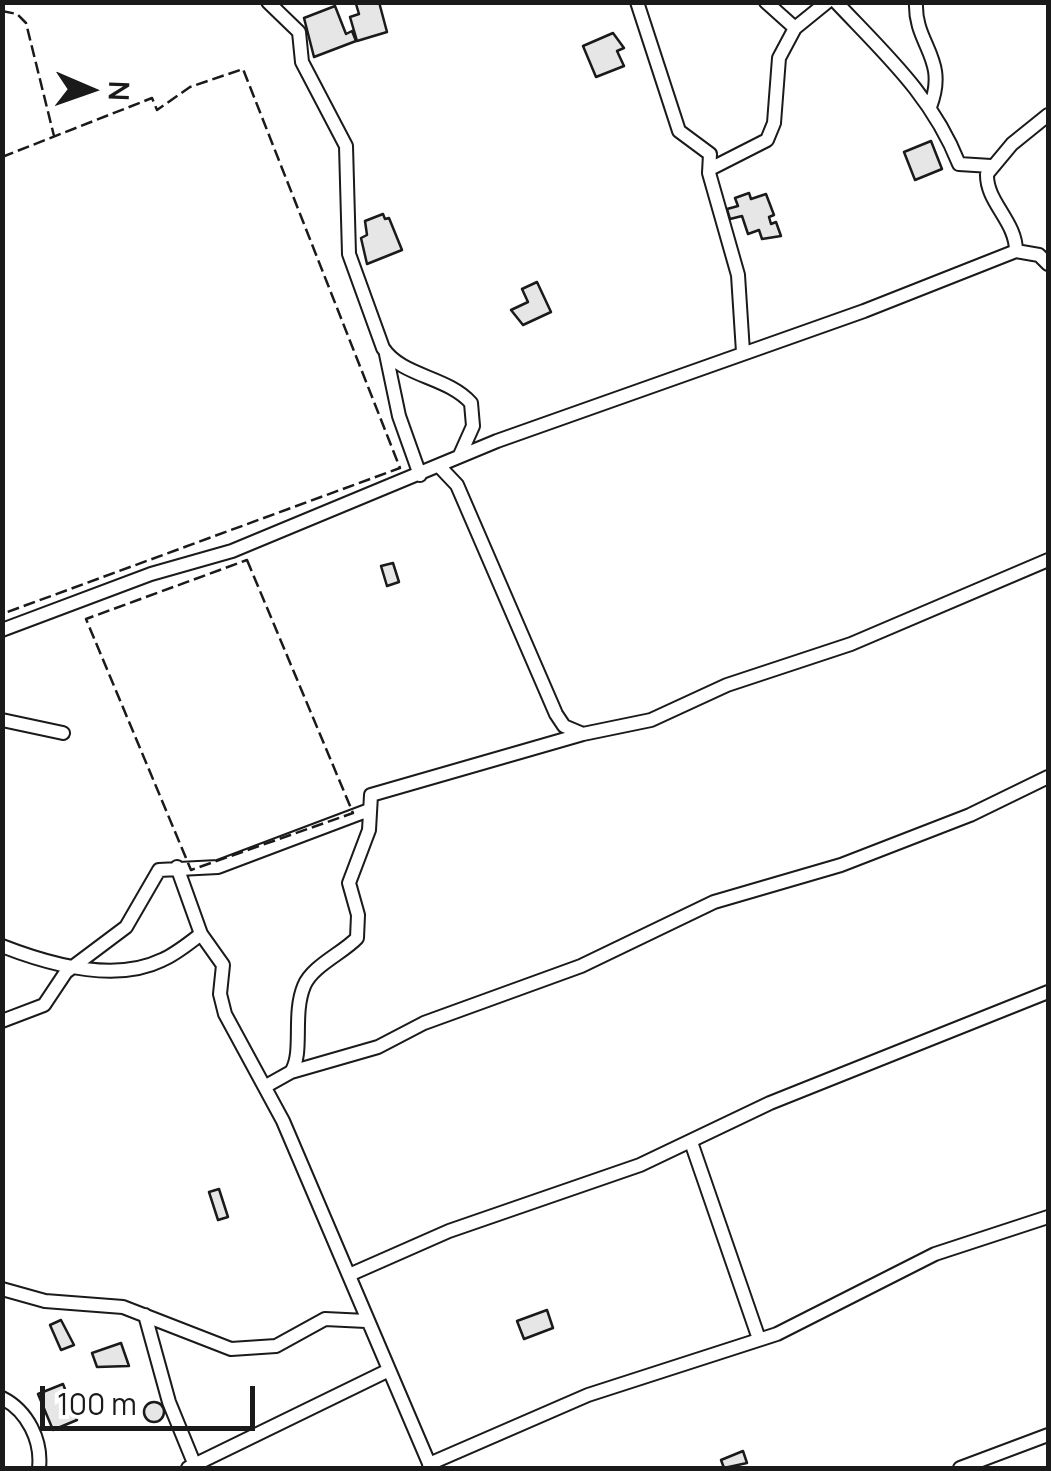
<!DOCTYPE html>
<style>
body{margin:0}
#map{position:relative;width:1051px;height:1471px;overflow:hidden;background:#fff;font-family:Manrope,sans-serif}
canvas{display:block}
.frame{position:absolute;inset:0;border:5px solid #1a1a1a;pointer-events:none}
.north{position:absolute;left:40px;top:40px;width:100px;height:100px;-webkit-text-stroke:8px #fff;paint-order:stroke;rotate:92deg;font-size:28px;font-weight:700;line-height:40px;text-align:center;color:#1a1a1a}
.north::after{content:'';display:block;margin:auto;width:35px;height:45px;background:#1a1a1a;clip-path:polygon(50% 0,100% 100%,50% 72%,0 100%)}
.scale{position:absolute;left:40px;top:1386px;width:215px;height:45px;box-sizing:border-box;border:5px solid #1a1a1a;border-top:0;padding-left:12px;font-size:30px;line-height:35px;white-space:nowrap;color:#1a1a1a;-webkit-text-stroke:8px #fff;paint-order:stroke}
</style>
<div id="map">
<canvas width="1051" height="1471"></canvas>
<div class="frame"></div>
<div class="north">N</div>
<div class="scale">100 m</div>
</div>
<script>
const g = document.querySelector('canvas').getContext('2d');
g.lineJoin = 'round';
function fill(path, color) { g.fillStyle = color; g.fill(path, 'evenodd'); }
function trace(path, color, width, dash) { g.strokeStyle = color; g.lineWidth = width; g.lineCap = dash ? 'butt' : 'round'; g.setLineDash(dash || []); g.stroke(path); }
const building = new Path2D(`
 M379 2 387 32 357 41 350 17 359 14 356 4Z
 M335 6 346 34 352 31 356 41 314 57 304 18Z
 M613 33 624 48 617 51 624 66 596 77 583 46Z
 M931 141 942 169 915 180 904 152Z
 M749 193 751 199 766 194 774 215 769 217 771 224 776 222 781 236 762 239 759 230 748 234 742 216 730 219 727 209 738 206 735 198Z
 M383 214 385 219 389 218 402 250 367 264 361 238 367 235 365 221Z
 M537 282 551 312 523 325 511 310 528 302 522 289Z
 M393 563 399 582 387 586 381 566Z
 M219 1189 228 1217 218 1220 209 1192Z
 M547 1310 553 1328 524 1339 517 1321Z
 M61 1320 74 1345 61 1350 50 1325Z
 M121 1343 129 1366 97 1367 92 1353Z
 M63 1384 77 1420 53 1430 38 1394Z
 M144 1412a10 10 0 1 1 20 0a10 10 0 1 1-20 0Z
 M743 1451 747 1463 724 1468 721 1460Z`);
const minor = new Path2D(`
 M268 2 299 32 302 62 346 146 349 254 383 348C402 377 447 376 471 403L473 426 460 455
 M637 2 679 131 710 154 709 173 738 275 743 352
 M836 2C886 55 932 96 959 164L991 166
 M916 2C914 45 949 58 930 107
 M795 28 827 2
 M710 169 767 140 774 123 779 58 795 28 766 2
 M1016 251C1016 221 986 202 987 174L1012 144 1048 115
 M386 354 399 416 420 475
 M439 466 457 485 556 714 564 726 583 734 651 720 727 685 851 644 1048 560
 M2 630 151 574 232 551 497 441 864 311 1016 251 1039 255 1048 264
 M2 720 63 733
 M177 867 201 934 223 965 220 994 225 1014 283 1121 431 1468
 M2 946C48 964 115 983 162 960 176 954 189 943 201 934
 M2 1021 44 1005 66 972 126 927 159 870 218 867 369 810
 M291 1072C304 1053 292 1015 304 986 312 966 343 953 357 938L358 915 349 883 369 830 371 795 583 734
 M266 1086 291 1072 378 1047 424 1023 581 966 714 902 841 865 970 815 1048 777
 M691 1142 759 1339
 M349 1275 449 1231 640 1165 770 1103 1048 992
 M2 1289 45 1301 123 1307 231 1349 276 1346 325 1319 366 1321
 M145 1315 169 1402 196 1468
 M2 1398C28 1411 42 1441 39 1468
 M429 1464 588 1395 777 1334 935 1254 1048 1217
 M188 1468 387 1371
 M960 1468 1048 1435`);
const fence = new Path2D(`
 M2 11 17 14 26 23 54 136
 M2 157 152 98 157 110 190 87 243 69 400 468 2 614
 M247 560 353 813 191 870 86 619Z`);
fill(building, '#e6e6e6');
trace(building, '#1a1a1a', 2.5);
trace(minor, '#1a1a1a', 16);
trace(minor, '#fff', 12);
trace(fence, '#1a1a1a', 2.5, [12, 5]);
</script>
